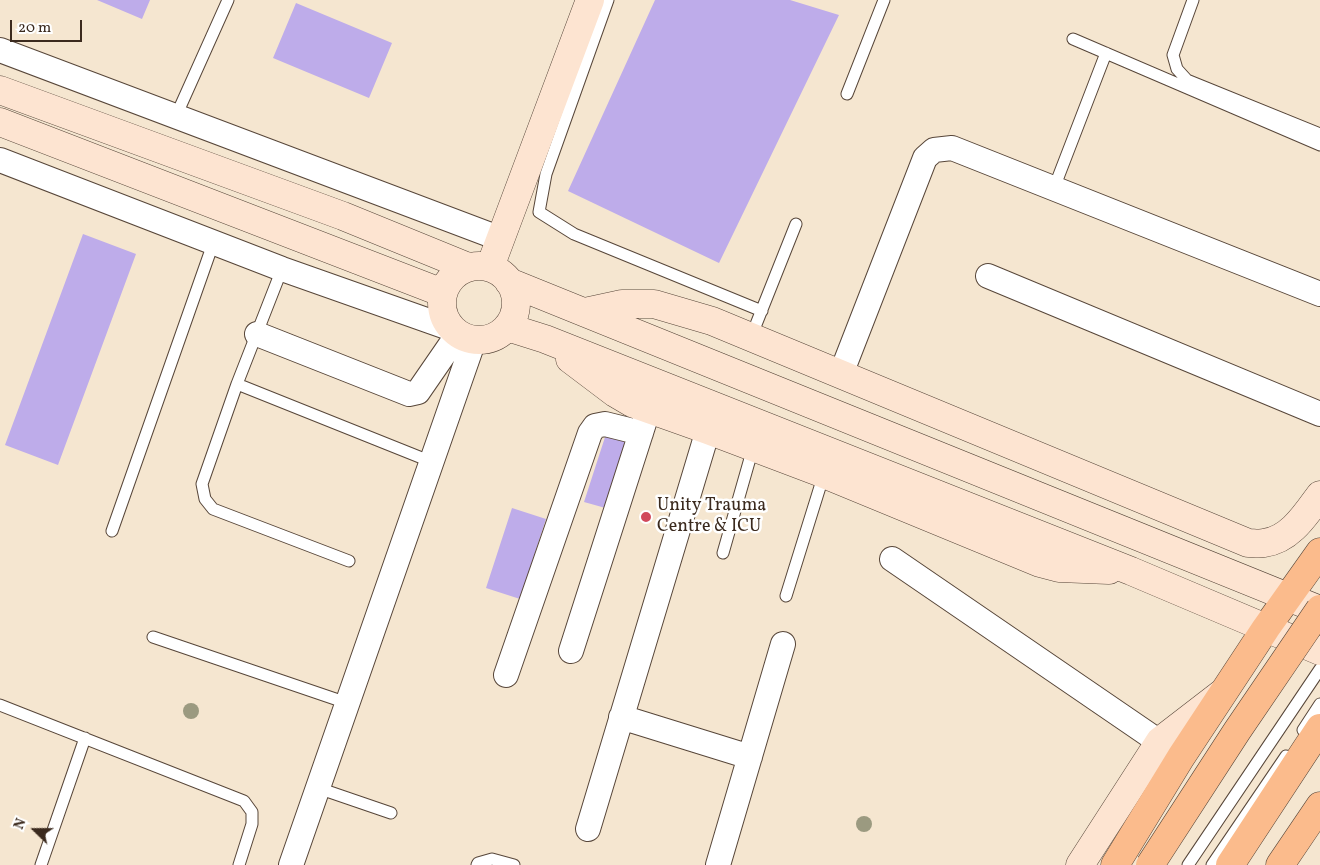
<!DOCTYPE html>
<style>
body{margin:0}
#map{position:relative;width:1320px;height:865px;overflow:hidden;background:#f5e6d0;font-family:Vollkorn,serif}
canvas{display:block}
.north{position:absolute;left:10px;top:805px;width:50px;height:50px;-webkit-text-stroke:4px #fff;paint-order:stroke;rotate:292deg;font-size:14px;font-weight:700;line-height:20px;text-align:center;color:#3b2a1e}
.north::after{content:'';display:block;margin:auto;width:18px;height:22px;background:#3b2a1e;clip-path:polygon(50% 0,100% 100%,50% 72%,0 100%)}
.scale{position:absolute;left:10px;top:20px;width:72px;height:22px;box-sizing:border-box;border:2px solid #3b2a1e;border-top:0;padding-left:6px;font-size:15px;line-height:18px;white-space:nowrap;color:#3b2a1e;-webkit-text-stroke:4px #fff;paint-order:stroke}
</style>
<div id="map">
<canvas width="1320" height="865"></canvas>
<div class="north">N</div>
<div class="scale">20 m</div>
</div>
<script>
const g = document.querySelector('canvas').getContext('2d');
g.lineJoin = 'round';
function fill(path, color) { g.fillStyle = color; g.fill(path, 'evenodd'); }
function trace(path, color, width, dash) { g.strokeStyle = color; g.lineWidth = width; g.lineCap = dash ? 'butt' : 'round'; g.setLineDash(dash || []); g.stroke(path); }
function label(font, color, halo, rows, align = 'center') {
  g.font = font + ' Vollkorn,serif'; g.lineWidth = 5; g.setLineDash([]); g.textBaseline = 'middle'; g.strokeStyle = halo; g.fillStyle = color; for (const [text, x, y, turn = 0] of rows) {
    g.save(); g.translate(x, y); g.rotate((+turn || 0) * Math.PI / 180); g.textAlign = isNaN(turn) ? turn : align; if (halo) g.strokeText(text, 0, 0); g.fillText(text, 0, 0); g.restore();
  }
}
const building = new Path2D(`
 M97 0H150L142 19Z
 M655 0H790L839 15 719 263 568 191Z
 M296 3 392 43 369 98 273 58Z
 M83 234 136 254 58 465 5 445Z
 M607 431 632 439 609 509 584 502Z
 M512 508 546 519 520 599 486 588Z`);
const lane = new Path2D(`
 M608 0 546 174 539 212 574 234 762 311
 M1193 0 1173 55 1177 69 1187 80 1320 134
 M1073 39 1320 145
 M847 94 884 0
 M176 116 228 0
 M1054 188 1106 53
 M282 269 237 384 202 484 205 499 213 509 349 561
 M751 337 796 224
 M237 384 432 462
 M112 531 214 241
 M723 553 753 448
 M786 596 824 474
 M153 637 347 703
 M0 705 244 801 252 812V824L239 865
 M1303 730 1320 704
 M318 788 391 813
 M41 865 85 738
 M477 865 478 863 492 859 514 865
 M1188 865 1320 669
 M1212 865 1286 756`);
const street = new Path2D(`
 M0 50 501 239
 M0 160 282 269 452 329
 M988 276 1320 414
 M257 334 409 394 418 392 458 334
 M841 374 925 158 934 150 952 148 1320 294
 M892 559 1174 752
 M571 651 646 417
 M506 675 590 433 595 426 605 424 641 433
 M621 717 750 757
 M588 829 708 430
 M291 865 474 340
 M718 865 783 644`);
const secondary = new Path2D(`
 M0 90 343 216 468 267
 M0 122 443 293
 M442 303a37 37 0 1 1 74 0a37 37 0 1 1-74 0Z
 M490 267 590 0
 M509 282 1320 610
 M585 312 622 304H654L712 321 1248 543C1253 543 1259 544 1264 543 1290 540 1306 514 1320 495
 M507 327 545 339 1131 571 1320 651
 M570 359 615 393 632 403 708 430 824 474 1040 563 1059 568 1109 570
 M1080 865 1160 741 1221 694`);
const highway = new Path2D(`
 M1115 865 1181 757 1266 628 1320 552
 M1230 865 1320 728
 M1280 865 1320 806`);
const highwayBridge = new Path2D(`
 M1150 865 1237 731 1320 609`);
const trees = [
 [191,711],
 [864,824]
];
const markers = [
 [646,517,6,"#d1495b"]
];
const poiNames = [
 ["Unity Trauma",657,507],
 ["Centre & ICU",657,528]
];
fill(building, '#beacea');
trace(lane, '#574639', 13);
trace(street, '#574639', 26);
trace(secondary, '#574639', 29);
trace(highway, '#574639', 29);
trace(lane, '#fff', 11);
trace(street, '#fff', 24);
trace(secondary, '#fde4d1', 28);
trace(highway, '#fbbb8c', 28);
trace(highwayBridge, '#574639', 29, []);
trace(highwayBridge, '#fbbb8c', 28);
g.fillStyle = '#9b9a80';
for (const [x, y] of trees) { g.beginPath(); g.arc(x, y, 8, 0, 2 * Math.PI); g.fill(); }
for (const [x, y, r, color] of markers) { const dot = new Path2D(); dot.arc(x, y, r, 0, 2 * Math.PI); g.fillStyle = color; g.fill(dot); trace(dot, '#fff', 2); }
label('18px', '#3b2a1e', '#fff', poiNames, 'left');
</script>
